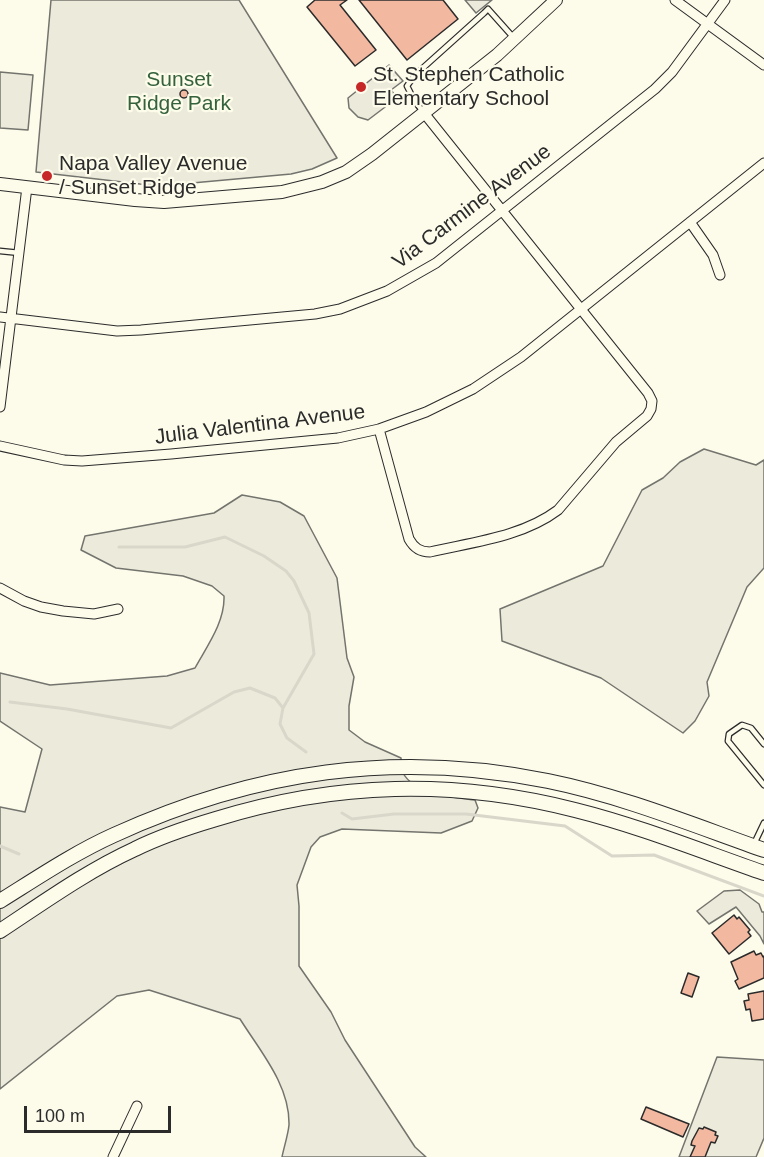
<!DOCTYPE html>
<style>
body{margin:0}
#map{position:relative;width:764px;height:1157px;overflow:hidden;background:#fdfbea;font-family:Arial,sans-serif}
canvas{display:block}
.scale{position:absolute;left:24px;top:1106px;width:147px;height:27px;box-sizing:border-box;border:3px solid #2b2b2b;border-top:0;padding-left:8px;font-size:18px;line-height:21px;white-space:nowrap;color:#2b2b2b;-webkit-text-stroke:4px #fdfbea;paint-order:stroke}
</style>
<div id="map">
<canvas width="764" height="1157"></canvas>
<div class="scale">100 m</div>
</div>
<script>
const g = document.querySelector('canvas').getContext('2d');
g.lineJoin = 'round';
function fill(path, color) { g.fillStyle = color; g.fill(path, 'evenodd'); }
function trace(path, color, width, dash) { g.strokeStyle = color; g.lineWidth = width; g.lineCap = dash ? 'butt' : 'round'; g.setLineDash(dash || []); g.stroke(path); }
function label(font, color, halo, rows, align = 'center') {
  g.font = font + ' Arial,sans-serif'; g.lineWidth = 4.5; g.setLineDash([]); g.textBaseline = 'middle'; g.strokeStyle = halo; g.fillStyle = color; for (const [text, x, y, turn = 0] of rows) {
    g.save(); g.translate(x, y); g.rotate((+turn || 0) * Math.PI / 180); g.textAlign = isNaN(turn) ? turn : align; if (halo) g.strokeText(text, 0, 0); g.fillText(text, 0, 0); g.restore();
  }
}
const green = new Path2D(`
 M51 0H239L337 158 312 169 291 174 170 185 140 184 36 172Z
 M704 449 756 465 764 460V568L747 587 707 682 709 696 695 721 683 733 601 678 502 641 500 609 603 566 642 490 663 478 680 462Z
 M242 495 280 502 304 516 337 578 347 658 354 677 349 706V730L365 742 401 758C401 763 401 769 403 773 415 795 454 797 475 800L478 808 472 821 441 833 342 829 320 837 311 847 297 885 299 906V966L331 1012 345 1040 415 1147 426 1157H282C284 1147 288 1135 289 1125 290 1085 260 1051 240 1019L149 990 117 996 0 1089V807L25 812 42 749 0 721V673L50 685 167 676 195 668C207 646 225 622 224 596L212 586 183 576 116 568 81 550 85 536 214 513Z
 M717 1057 764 1060V1138L756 1157H679Z`);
const parking = new Path2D(`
 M465 0H492L476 13Z
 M389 65 403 81 391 90 397 98 368 120 358 117 349 108 348 98Z
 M0 72 33 75 28 130 0 128Z
 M740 890 759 904 762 912H764V944L760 936 736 907 709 924 697 911 724 891Z`);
const stream = new Path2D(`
 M119 547H185L225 537 264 556 286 571 294 581 309 613 314 654 283 708 280 724 287 738 306 752
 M10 702 67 709 171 728 234 692 250 688 275 698 283 708
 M342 813 352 819 394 814H466L565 826 612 856 654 855 764 896
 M0 846 19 854`);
const building = new Path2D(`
 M315 0H347L340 5 376 50 355 66 307 7Z
 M359 0H443L458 19 407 60Z
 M180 94a4 4 0 1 1 8 0a4 4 0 1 1-8 0Z
 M734 915 737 919 739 917 750 930 748 932 751 936 729 954 712 933Z
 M754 951 756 955 761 953 763 957 764 956V978L739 989 735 981 738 979 731 962Z
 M688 973 699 977 692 997 681 993Z
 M764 991V1019L752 1021 750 1009 746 1010 744 1001 749 1000 748 994Z
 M646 1107 689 1124 683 1137 641 1119Z
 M704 1127 716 1132 715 1135 718 1136 715 1143 711 1142 705 1157H690L695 1146 691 1145 692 1141 699 1128 703 1129Z`);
const lane = new Path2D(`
 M424 113 414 100 407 86 415 75 484 13 488 9 513 37
 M0 251 20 253
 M764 744 751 728 742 725 729 734 728 741 764 785
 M754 844 764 823`);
const street = new Path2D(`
 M675 0 764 65
 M690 222 713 255 720 275
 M0 317 117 331 141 330 315 314 340 309 387 291 436 263 655 89 672 72 725 0
 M0 407 27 187
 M379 429 409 539C414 548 420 552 430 552 473 542 522 537 558 510L616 442 647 416 651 409 652 401 648 393 424 113
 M0 446 64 460 82 461 171 454 338 438 379 429 426 412 473 389 521 357 764 163
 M0 588 24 601 41 607 63 611 94 614 118 609
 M113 1157 137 1106`);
const secondary = new Path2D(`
 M0 184 135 200 164 202 282 192 322 182 346 172 372 154 497 55 556 0`);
const primary = new Path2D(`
 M0 901C37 878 74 853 114 835 254 771 396 750 548 781 622 796 693 825 764 850
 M0 931C44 902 87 871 135 849 161 836 189 827 216 819 336 782 453 779 575 810 639 826 701 851 764 873`);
const markers = [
 [361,87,6,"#c62828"],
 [47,176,6,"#c62828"]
];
const poiNames = [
 ["St. Stephen Catholic",373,75],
 ["Elementary School",373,99],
 ["Napa Valley Avenue",59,164],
 ["/ Sunset Ridge",59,188]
];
const parkNames = [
 ["Sunset",179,80],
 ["Ridge Park",179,104]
];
const streetNames = [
 ["Via Carmine Avenue",472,207,-37],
 ["Julia Valentina Avenue",260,425,-7]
];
fill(green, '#ecebdb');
trace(green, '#74746e', 1.5);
fill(parking, '#eceadb');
trace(parking, '#74746e', 1.5);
trace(stream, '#d8d7c9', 3);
fill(building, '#f2b8a0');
trace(building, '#2b2b2b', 1.5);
trace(lane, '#2b2b2b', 7);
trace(street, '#2b2b2b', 11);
trace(secondary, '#2b2b2b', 14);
trace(primary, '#2b2b2b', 16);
trace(lane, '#fdfbea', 4.5);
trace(street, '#fdfbea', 9);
trace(secondary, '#fdfbea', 12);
trace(primary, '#fdfbea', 14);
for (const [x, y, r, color] of markers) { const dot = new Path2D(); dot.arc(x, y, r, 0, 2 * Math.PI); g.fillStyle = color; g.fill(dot); trace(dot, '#fdfbea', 2); }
label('21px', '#2b2b2b', '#fdfbea', poiNames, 'left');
label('21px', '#34623c', '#fdfbea', parkNames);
label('21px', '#2b2b2b', '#fdfbea', streetNames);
</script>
